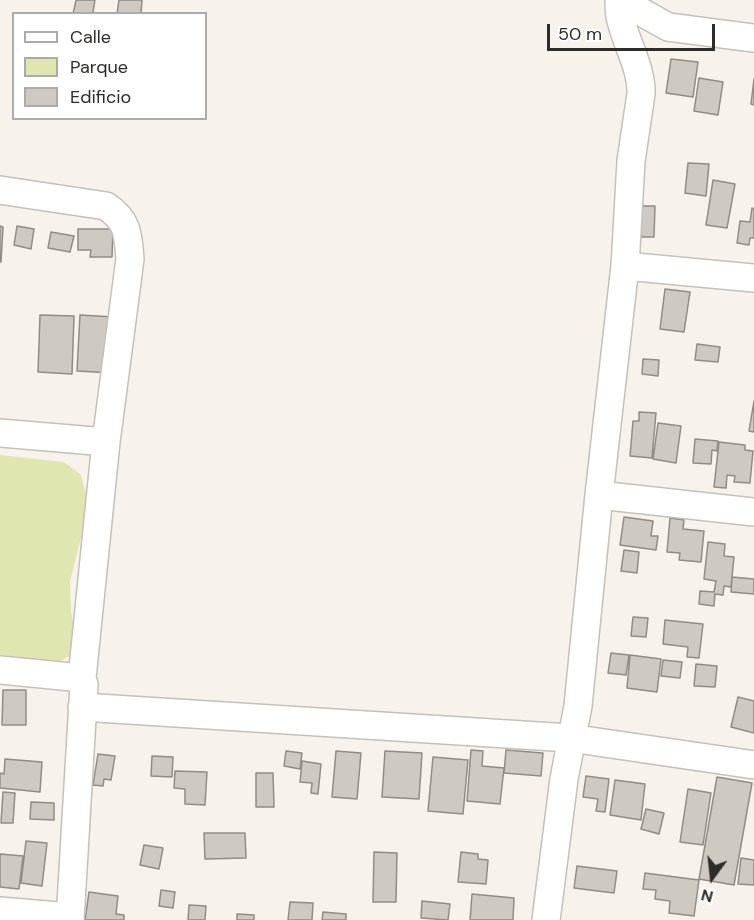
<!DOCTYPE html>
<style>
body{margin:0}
#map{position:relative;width:754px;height:920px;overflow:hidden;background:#f8f2ec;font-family:"DM Sans",sans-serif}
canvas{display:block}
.legend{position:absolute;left:12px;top:12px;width:195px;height:108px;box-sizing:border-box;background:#fff;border:2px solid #ababaa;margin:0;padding:8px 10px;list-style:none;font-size:18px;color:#2e2c2a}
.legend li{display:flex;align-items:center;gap:12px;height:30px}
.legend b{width:30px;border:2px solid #ababaa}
.north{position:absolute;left:682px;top:848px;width:60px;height:60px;-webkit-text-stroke:4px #fff;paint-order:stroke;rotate:195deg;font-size:16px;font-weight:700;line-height:24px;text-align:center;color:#2e2c2a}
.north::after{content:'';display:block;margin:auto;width:21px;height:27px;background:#2e2c2a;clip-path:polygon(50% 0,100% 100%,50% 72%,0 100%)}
.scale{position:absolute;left:547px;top:24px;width:168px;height:27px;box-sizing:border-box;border:3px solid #2e2c2a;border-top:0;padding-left:8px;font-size:18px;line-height:21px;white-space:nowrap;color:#2e2c2a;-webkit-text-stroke:4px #fff;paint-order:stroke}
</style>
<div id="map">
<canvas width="754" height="920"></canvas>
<ul class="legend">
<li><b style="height:8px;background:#fff"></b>Calle</li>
<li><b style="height:16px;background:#e0e6af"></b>Parque</li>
<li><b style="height:16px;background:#cec9c3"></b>Edificio</li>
</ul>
<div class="north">N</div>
<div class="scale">50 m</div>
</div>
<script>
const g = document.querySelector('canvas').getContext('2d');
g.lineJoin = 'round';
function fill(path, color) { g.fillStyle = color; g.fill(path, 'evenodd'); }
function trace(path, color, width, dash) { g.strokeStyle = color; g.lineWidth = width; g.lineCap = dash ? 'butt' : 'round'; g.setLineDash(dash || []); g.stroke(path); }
const green = new Path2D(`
 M0 455 64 462 81 475 89 505 70 582 71 612 76 639 72 655 60 661 0 655Z`);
const building = new Path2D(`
 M76 0H95L93 12 97 14H73Z
 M119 0H142L141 14H117Z
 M671 59 698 62 693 97 666 93Z
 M699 78 723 82 718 115 694 111Z
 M754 79V105L751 104Z
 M688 163 709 164 706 196 685 193Z
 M713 180 735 184 727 228 706 225Z
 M637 206H655L654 237H637Z
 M752 208 754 209V238H750L749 245 737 243 740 221 750 222Z
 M0 226 3 227 1 262H0Z
 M17 226 34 229 31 249 14 245Z
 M78 229H113L112 257H90L91 250H78Z
 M51 232 74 236 70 252 48 248Z
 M665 289 690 292 684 332 660 329Z
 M40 315 74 316 72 374 38 372Z
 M80 315 114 317 112 373 77 371Z
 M697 344 720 347 718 362 695 360Z
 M643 359 659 360 658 376 642 374Z
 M754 401V432L749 431Z
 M639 412 656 413 652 458 630 456 633 421H639Z
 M658 423 681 426 676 463 653 459Z
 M695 439 718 441 717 451 712 450 711 464 693 463Z
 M719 442 745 445V450L753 451 750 483 734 482 735 476 727 475 726 488 714 487Z
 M624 517 653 521 651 536H658L656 550 620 545Z
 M670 518 684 520 683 529 704 531 701 562 679 560 680 553 667 552Z
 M708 542 725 544 724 556 734 557 731 587 724 586 723 595 715 594 714 606 699 604 700 591 714 592 716 581 704 579Z
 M624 550 639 552 637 573 621 571Z
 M732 577 754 579V594L731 592Z
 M633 617 648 618 646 637 631 636Z
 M665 620 703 624 699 658 687 657 688 647 663 644Z
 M611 653 629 655 626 675 608 673Z
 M630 655 661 659 657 692 627 688Z
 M663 660 682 662 680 678 661 676Z
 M696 664 717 666 715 687 694 686Z
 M3 690H26V725H2Z
 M738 697 754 701V733L731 727Z
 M471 750 483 751 482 766 504 768 500 804 467 801Z
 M506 750 543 753 541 776 504 773Z
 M286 751 302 753 300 769 284 766Z
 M336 751 361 753 357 799 332 797Z
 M385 751 422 753 419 799 382 797Z
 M98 754 115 756 111 780 104 779 103 786 93 785Z
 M152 756 173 757 172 777 151 776Z
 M433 757 468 760 463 814 428 811Z
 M5 759 42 762 40 792 0 788V773L4 774Z
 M302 761 321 764 318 794 311 793 312 783 300 782Z
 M175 771 207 772 205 805 185 804V789L174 788Z
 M256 773H273L274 807H256Z
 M586 776 609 779 605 812 596 811 598 799 583 797Z
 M717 777 752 783 734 885 699 879Z
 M615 780 645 784 641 820 610 815Z
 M688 789 711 793 703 845 680 842Z
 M3 792 15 793 13 823H1Z
 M31 802 54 803V820L30 819Z
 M646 809 664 813 659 834 641 829Z
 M204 833H245L246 858 205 859Z
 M26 841 47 843 42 886 21 883Z
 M144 845 163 848 159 869 140 865Z
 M374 852 397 853 396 902H373Z
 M461 852 478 854V859L488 860 486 884 458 882Z
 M0 854 23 856 19 889 0 887Z
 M741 858 754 860V885L738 884Z
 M577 866 617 871 614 893 574 888Z
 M645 873 699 880 694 916 669 913 670 901 655 899 656 890 643 889Z
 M161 890 175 892 173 908 159 906Z
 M89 892 118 896 116 914 124 915V920H85Z
 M472 894 514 898 513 920H470Z
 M422 901 450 904 448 920 421 918Z
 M290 902 313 903 312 920H288Z
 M189 905 206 906 205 920H188Z
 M323 912 346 914V920H322Z
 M237 914 254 915V920H237Z`);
const minor = new Path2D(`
 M620 0 668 27 754 38
 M0 190 106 206C128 221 128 234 130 259L106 442 82 678 84 685 70 920
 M625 266 754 278
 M0 433 106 442
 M599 495 754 512
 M0 670 82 678
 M82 707 570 738 754 765
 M0 911 70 917
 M546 920 564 779 578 706 599 495 625 266 631 161 641 94C642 70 628 47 622 24 619 17 619 8 619 0`);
fill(green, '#e0e6af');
fill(building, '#cec9c3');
trace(building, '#918c86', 1.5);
trace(minor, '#c5c0ba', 30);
trace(minor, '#fff', 27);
</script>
